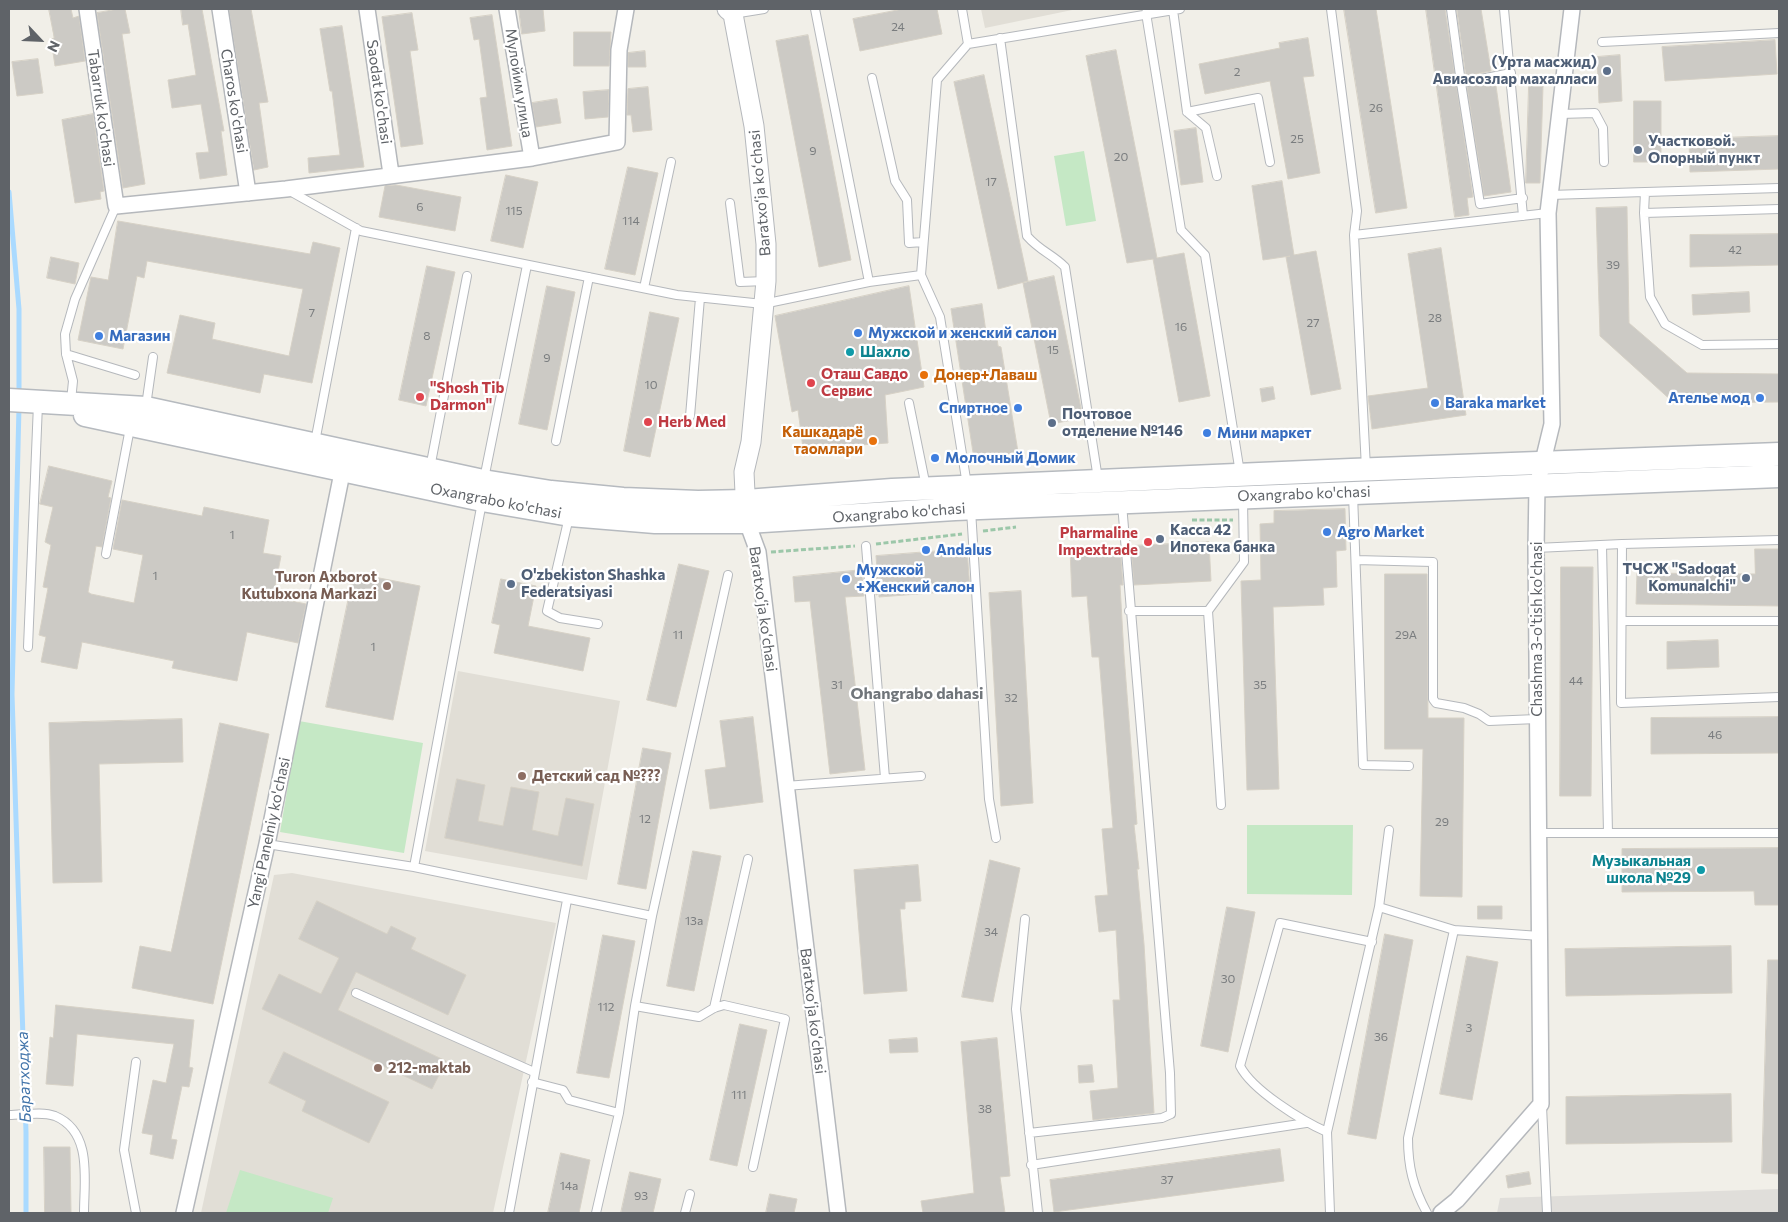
<!DOCTYPE html>
<meta charset="utf-8">
<style>
body{margin:0}
#map{position:relative;width:1788px;height:1222px;overflow:hidden;background:#f1efe8;font-family:Commissioner,sans-serif}
canvas{display:block}
.frame{position:absolute;inset:0;border:10px solid #5f6368;pointer-events:none}
.north{position:absolute;left:15px;top:15px;width:50px;height:50px;-webkit-text-stroke:4px #fff;paint-order:stroke;rotate:115deg;font-size:14px;font-weight:700;line-height:20px;text-align:center;color:#5f6368}
.north::after{content:'';display:block;margin:auto;width:18px;height:22px;background:#5f6368;clip-path:polygon(50% 0,100% 100%,50% 72%,0 100%)}
</style>
<div id="map">
<canvas width="1788" height="1222"></canvas>
<div class="frame"></div>
<div class="north">N</div>
</div>
<script>
const g = document.querySelector('canvas').getContext('2d');
g.lineJoin = 'round';
function fill(path, color) { g.fillStyle = color; g.fill(path, 'evenodd'); }
function trace(path, color, width, dash) { g.strokeStyle = color; g.lineWidth = width; g.lineCap = dash ? 'butt' : 'round'; g.setLineDash(dash || []); g.stroke(path); }
function label(font, color, halo, rows, align = 'center') {
  g.font = font + ' Commissioner,sans-serif'; g.lineWidth = 4.5; g.setLineDash([]); g.textBaseline = 'middle'; g.strokeStyle = halo; g.fillStyle = color; for (const [text, x, y, turn = 0] of rows) {
    g.save(); g.translate(x, y); g.rotate((+turn || 0) * Math.PI / 180); g.textAlign = isNaN(turn) ? turn : align; if (halo) g.strokeText(text, 0, 0); g.fillText(text, 0, 0); g.restore();
  }
}
const industrial = new Path2D(`
 M1779 1189V1213H1497L1500 1198Z`);
const education = new Path2D(`
 M981 9H1077L985 28Z
 M458 671 620 701 587 880 425 851Z
 M292 873 556 923 493 1213H201L274 875Z`);
const green = new Path2D(`
 M1084 151 1096 221 1066 226 1054 156Z
 M299 721 423 743 404 853 280 832Z
 M1247 825H1353L1352 895 1247 894Z
 M240 1170 333 1198 328 1213H226Z`);
const stream = new Path2D(`
 M9 192 19 309V396
 M19 407 12 694 26 1132V1213`);
const building = new Path2D(`
 M49 9H71L73 18 79 16 85 61 55 66 51 39 54 38Z
 M118 9H125L130 33 122 34 145 184 123 188 97 13Z
 M181 9H202L224 131H221L227 175 200 179 196 153 209 152 201 104 172 108 168 80 196 75 188 24 183 25Z
 M229 9H251L268 102 259 103 268 167 254 170Z
 M519 9H543L545 31 522 34Z
 M903 9H937L942 34 860 51 853 19Z
 M1344 9H1376L1407 208 1376 213Z
 M1426 9H1445L1473 197 1467 198 1469 215 1455 217Z
 M1457 9H1481L1491 71 1466 76Z
 M412 13 418 50 410 51 423 144 401 147 382 17Z
 M492 15 512 146 487 150 480 98 487 97 479 39 474 40 470 18Z
 M342 26 364 167 309 173 308 158 340 155 332 91H330L320 29Z
 M574 32H611L609 66H574Z
 M808 35 851 260 819 267 776 41Z
 M1308 38 1314 76 1303 77 1320 173 1288 179 1270 81 1205 94 1199 64 1280 48 1279 43Z
 M1775 40 1777 74 1665 81 1662 47Z
 M1116 50 1157 258 1184 253 1210 396 1179 402 1153 259 1127 263 1086 56Z
 M645 51 646 67H628V53Z
 M1620 55 1622 101 1599 103 1597 57Z
 M38 59 43 93 17 96 12 62Z
 M984 75 1028 281 998 289 954 82Z
 M1492 82 1493 86H1496L1511 192 1484 196 1467 87Z
 M1529 86H1543L1540 183H1526Z
 M648 87 652 130 633 132 631 115H627L628 89Z
 M609 90 608 117 585 119 583 92Z
 M557 99 561 123 536 127 532 103Z
 M1634 101H1661V162H1634Z
 M93 114 104 191 100 192 101 199 75 203 62 120Z
 M1196 128 1203 182 1181 185 1174 131Z
 M1779 136V169L1690 172 1689 139Z
 M628 167 658 173 635 275 605 269Z
 M506 175 538 182 523 248 491 241Z
 M1282 181 1294 255 1316 251 1341 389 1311 395 1286 257 1290 256 1263 260 1252 186Z
 M396 185 461 197 455 231 379 217 385 186Z
 M1627 207 1629 323 1687 373 1779 374V402L1674 403 1600 336 1596 208Z
 M118 221 310 254 313 242 340 248 312 383 264 374 260 393 167 373 180 315 215 323 212 339 289 356 303 289 147 261 144 278 137 276 123 349 78 340 91 277 108 280Z
 M1779 234V265L1690 267V235Z
 M1441 248 1466 415 1372 429 1368 396 1428 388 1408 254Z
 M51 257 79 263 75 284 47 278Z
 M427 266 455 272 426 406 399 400Z
 M1054 276 1083 418 1051 424 1023 283Z
 M547 286 575 292 547 430 519 424Z
 M909 286 924 387 885 395 888 443 846 446V451L804 456 798 410 792 412 775 316Z
 M1749 292 1750 312 1693 315 1692 295Z
 M982 304 987 339 997 337 998 346 1001 347 1018 452 974 459 951 309Z
 M650 312 679 318 650 457 624 451Z
 M1273 387 1275 399 1262 402 1260 389Z
 M49 466 112 481 108 497 111 498 102 547 96 546 88 592 91 594 134 603 143 555 113 549 122 500 202 516 204 507 269 520 263 553 281 556 273 597 306 604 298 643 247 632 237 681 172 668 174 661 82 642 77 669 41 662 46 637 39 635 48 588 43 587 51 545 45 542 53 507 40 504Z
 M1345 509 1346 550 1336 551 1337 587 1323 588 1324 605 1273 607 1279 789 1247 790 1241 581 1261 580 1260 524 1274 523V511Z
 M1209 542 1211 581 1134 585 1131 546Z
 M1120 546 1123 585H1120L1124 655 1137 824 1134 825 1139 869H1137L1144 944 1154 1113 1093 1120 1090 1091 1118 1088 1113 1000H1120L1116 930 1099 932 1095 896 1108 895 1102 829 1113 828 1099 657H1092L1087 596 1072 597 1070 549Z
 M967 549 970 590 879 597V594L876 595 874 569H877L876 556Z
 M1755 549H1779V606L1636 604 1637 573 1755 574Z
 M679 564 709 571 676 707 647 700Z
 M1561 567H1593L1591 796H1560Z
 M862 570 864 596 845 597 865 770 830 774 810 601 795 602 793 577Z
 M354 573 420 586 393 720 326 707Z
 M1385 574H1427L1428 718H1464L1462 897 1420 896 1423 749H1385Z
 M501 579 536 586 528 626 590 638 583 671 494 653 500 625 492 623Z
 M1021 591 1033 803 1001 806 989 593Z
 M1718 640 1719 667 1667 669V642Z
 M753 717 763 802 710 809 705 770 726 767 720 721Z
 M1779 717V753L1651 754V718Z
 M182 719 183 762 99 764 102 882 53 883 49 723Z
 M220 723 269 734 213 1004 132 988 140 946 171 952Z
 M643 748 671 753 646 889 618 884Z
 M457 779 485 785 478 821 503 826 511 787 539 792 532 830 558 836 566 798 594 804 582 866 445 838Z
 M1779 848V905H1755L1754 891 1622 892V849Z
 M693 851 721 856 694 991 667 986Z
 M990 860 1020 868 993 1002 962 997Z
 M918 865 921 901 905 902V909H900L907 991 864 994 854 870Z
 M317 901 387 934 391 926 416 938 411 949 466 975 448 1015 356 972 338 1010 446 1061 432 1089 262 1009 279 974 321 994 339 958 299 939Z
 M1478 906H1502V919H1478Z
 M1227 907 1255 912 1228 1052 1201 1046Z
 M1385 934 1413 940 1376 1139 1348 1134Z
 M603 935 635 941 609 1078 577 1073Z
 M1731 946 1732 993 1566 996 1565 949Z
 M1467 956 1498 962 1472 1100 1440 1094Z
 M1768 960H1779V1174L1762 1173Z
 M56 1005 194 1020 189 1067 193 1068 189 1087 182 1086 171 1139 177 1140 173 1159 150 1154 153 1135 142 1133 153 1080 166 1083 174 1044 77 1034 73 1086 46 1084 50 1037 53 1038Z
 M740 1024 767 1030 737 1166 710 1160Z
 M917 1038 918 1052 890 1053 889 1040Z
 M997 1038 1010 1176 1000 1177 1005 1213H923L921 1201 974 1193 961 1042Z
 M284 1052 389 1102 369 1143 302 1111 306 1101 269 1083Z
 M1092 1065 1094 1082 1079 1083 1078 1066Z
 M1731 1094 1732 1142 1566 1144V1097Z
 M44 1147H70L71 1213H45Z
 M1280 1149 1284 1181 1054 1212 1050 1180Z
 M561 1153 590 1160 579 1213H548Z
 M630 1172 661 1179 653 1213H621Z
 M1529 1172 1531 1184 1508 1188 1506 1176Z
 M770 1194 797 1199 794 1213H766Z`);
const path = new Path2D(`
 M1192 520H1233
 M983 531 1016 527
 M876 544 962 534
 M771 552 855 546`);
const service = new Path2D(`
 M815 9 869 282
 M962 9 968 44 937 80 921 275 940 317 967 485
 M1331 9 1357 211 1354 235 1548 213
 M1451 9 1461 83
 M1504 9 1523 216
 M1173 10 1187 112 1258 98 1270 162
 M1146 13 1181 230 1205 255 1240 473
 M733 14 764 9
 M1000 38 1027 236C1040 251 1052 254 1065 267L1098 479
 M1602 42 1779 33
 M968 44 1180 9
 M1511 73 1461 83 1480 204 1523 198
 M872 78 895 181 907 200 909 243 923 242
 M1187 112 1206 128 1217 176
 M1560 114 1595 113 1603 128 1604 162
 M1779 188 1645 192 1644 213 1650 297 1665 324 1702 345 1779 344
 M288 190 361 231 677 295 763 304 869 282 921 275
 M1550 195 1645 192
 M730 203 740 282 766 281
 M1644 213 1779 209
 M1354 235 1366 468
 M644 288 671 162
 M66 354 135 375
 M71 401 73 381 66 354 65 334 75 299 116 206
 M909 403 926 487
 M146 406 153 357
 M690 416 700 298
 M556 441 589 277
 M315 442 356 228
 M430 468 467 276
 M484 479 527 265
 M1353 494 1363 765 1409 766
 M482 502 414 867 652 916 635 1006 619 1113 596 1213
 M971 510 989 799 996 838
 M569 517 547 611 560 618 598 624
 M1622 544 1779 540
 M1602 545 1608 833
 M866 546 885 778
 M1536 548 1622 544 1621 703 1779 697
 M106 554 130 428
 M1356 560 1433 562V699L1436 703 1464 708 1479 714 1489 721 1537 719
 M1129 611H1208
 M1622 621H1779
 M28 647 38 404
 M785 786 921 776
 M1221 805 1208 611 1244 562 1243 499
 M1539 833H1779
 M267 844 414 867
 M1379 907 1389 830
 M652 916 728 575
 M1025 919 1016 1009 1038 1213
 M356 993 534 1072
 M635 1006 699 1017 714 1008 724 1005 785 1019 753 1167
 M714 1008 748 859
 M532 1082 563 1090 569 1100 619 1113
 M1542 1106 1547 1213
 M9 1115C23 1115 42 1111 55 1116 93 1132 84 1180 84 1213
 M1327 1132C1302 1121 1252 1090 1240 1066L1280 923 1372 942
 M1029 1133 1162 1118 1171 1114 1170 1073 1122 504
 M1031 1165 1306 1123
 M136 1213 124 1150 136 1062
 M509 1213 567 900
 M685 1213 690 1194
 M1330 1213 1327 1132 1379 907 1454 930 1540 936
 M1427 1213C1413 1187 1408 1167 1408 1138L1454 930`);
const minor = new Path2D(`
 M87 9 116 206 286 189 532 158 617 142 619 50 626 9
 M220 9 248 193
 M367 9 391 174
 M507 9 532 158
 M747 522 758 552 838 1213
 M184 1213 267 844 344 463
 M1441 1213 1457 1200 1541 1104 1536 548 1537 486 1552 424 1548 213 1572 9`);
const tertiary = new Path2D(`
 M727 9 733 14 754 126 766 244V281L751 442 744 472 746 514`);
const secondary = new Path2D(`
 M9 400 146 408 483 481 551 492 623 499 698 502 746 501 892 490 1351 470 1779 454
 M85 415 482 500 570 515 655 522H747L955 509 1779 476`);
const markers = [
 [1607,71,5,"#5c6f8a"],
 [1638,150,5,"#5c6f8a"],
 [858,333,5,"#3f7fe0"],
 [99,336,5,"#3f7fe0"],
 [850,352,5,"#0f9aa8"],
 [924,375,5,"#e8710a"],
 [811,383,5,"#e0444e"],
 [420,397,5,"#e0444e"],
 [1760,398,5,"#3f7fe0"],
 [1435,403,5,"#3f7fe0"],
 [1018,408,5,"#3f7fe0"],
 [648,422,5,"#e0444e"],
 [1052,423,5,"#5c6f8a"],
 [1207,433,5,"#3f7fe0"],
 [873,441,5,"#e8710a"],
 [935,458,5,"#3f7fe0"],
 [1327,532,5,"#3f7fe0"],
 [1160,539,5,"#5c6f8a"],
 [1148,542,5,"#e0444e"],
 [926,550,5,"#3f7fe0"],
 [1746,578,5,"#5c6f8a"],
 [846,579,5,"#3f7fe0"],
 [511,584,5,"#5c6f8a"],
 [387,586,5,"#8d6e63"],
 [522,776,5,"#8d6e63"],
 [1701,870,5,"#0f9aa8"],
 [378,1068,5,"#8d6e63"]
];
const numberNames = [
 ["24",898,27],
 ["2",1237,72],
 ["26",1376,108],
 ["25",1297,139],
 ["9",813,151],
 ["20",1121,157],
 ["17",991,182],
 ["6",420,207],
 ["115",514,211],
 ["114",631,221],
 ["42",1735,250],
 ["39",1613,265],
 ["7",312,313],
 ["28",1435,318],
 ["27",1313,323],
 ["16",1181,327],
 ["8",427,336],
 ["15",1053,350],
 ["9",547,358],
 ["10",651,385],
 ["1",232,535],
 ["1",155,576],
 ["11",678,635],
 ["29А",1406,635],
 ["1",373,647],
 ["44",1576,681],
 ["31",837,685],
 ["35",1260,685],
 ["32",1011,698],
 ["46",1715,735],
 ["12",645,819],
 ["29",1442,822],
 ["13а",694,921],
 ["34",991,932],
 ["30",1228,979],
 ["112",606,1007],
 ["3",1469,1028],
 ["36",1381,1037],
 ["111",739,1095],
 ["38",985,1109],
 ["37",1167,1180],
 ["14а",569,1186],
 ["93",641,1196]
];
const serviceNames = [
 ["(Урта масжид)",1597,62,"right"],
 ["Авиасозлар махалласи",1597,79,"right"],
 ["Участковой.",1648,141],
 ["Опорный пункт",1648,158],
 ["Почтовое",1062,414],
 ["отделение №146",1062,431],
 ["Касса 42",1170,530],
 ["Ипотека банка",1170,547],
 ["ТЧСЖ \"Sadoqat",1736,569,"right"],
 ["Komunalchi\"",1736,586,"right"],
 ["O'zbekiston Shashka",521,575],
 ["Federatsiyasi",521,592]
];
const streetNames = [
 ["Мулойим улица",519,83,81],
 ["Saodat ko'chasi",379,92,82],
 ["Charos ko'chasi",234,101,81],
 ["Tabarruk ko'chasi",101,108,82],
 ["Baratxoʻja koʻchasi",760,193,-95],
 ["Oxangrabo ko'chasi",1304,494,-2],
 ["Oxangrabo ko'chasi",496,501,11],
 ["Oxangrabo ko'chasi",899,513,-4],
 ["Baratxoʻja koʻchasi",763,609,82],
 ["Chashma 3-o'tish ko'chasi",1537,629,-90],
 ["Yangi Panelniy ko'chasi",269,833,-78],
 ["Baratxoʻja koʻchasi",813,1011,83]
];
const shopNames = [
 ["Мужской и женский салон",868,333],
 ["Магазин",109,336],
 ["Ателье мод",1750,398,"right"],
 ["Baraka market",1445,403],
 ["Спиртное",1008,408,"right"],
 ["Мини маркет",1217,433],
 ["Молочный Домик",945,458],
 ["Agro Market",1337,532],
 ["Andalus",936,550],
 ["Мужской",856,570],
 ["+Женский салон",856,587]
];
const cultureNames = [
 ["Шахло",860,352],
 ["Музыкальная",1691,861,"right"],
 ["школа №29",1691,878,"right"]
];
const healthNames = [
 ["Оташ Савдо",821,374],
 ["Сервис",821,391],
 ["\"Shosh Tib",430,388],
 ["Darmon\"",430,405],
 ["Herb Med",658,422],
 ["Pharmaline",1138,533,"right"],
 ["Impextrade",1138,550,"right"]
];
const foodNames = [
 ["Донер+Лаваш",934,375],
 ["Кашкадарё",863,432,"right"],
 ["таомлари",863,449,"right"]
];
const educationNames = [
 ["Turon Axborot",377,577,"right"],
 ["Kutubxona Markazi",377,594,"right"],
 ["Детский сад №???",532,776],
 ["212-maktab",388,1068]
];
const neighbourhoodNames = [
 ["Ohangrabo dahasi",917,694]
];
const waterNames = [
 ["Баратходжа",24,1077,-92]
];
fill(industrial, '#e0deda');
fill(education, '#e1ded6');
fill(green, '#c5e8c5');
trace(stream, '#aadaff', 5);
fill(building, '#cccac5');
trace(building, '#d6d1c6', 1);
trace(service, '#b5b8bc', 10);
trace(minor, '#b5b8bc', 18);
trace(tertiary, '#b5b8bc', 21);
trace(secondary, '#b6babf', 25);
trace(path, '#9cc7a9', 3, [5, 2.5]);
trace(service, '#fff', 8);
trace(minor, '#fff', 15);
trace(tertiary, '#fff', 19);
trace(secondary, '#fff', 22);
for (const [x, y, r, color] of markers) { const dot = new Path2D(); dot.arc(x, y, r, 0, 2 * Math.PI); g.fillStyle = color; g.fill(dot); trace(dot, '#fff', 2); }
label('12px', '#7a7d7f', null, numberNames);
label('bold 15px', '#4e5e75', '#fff', serviceNames, 'left');
label('15px', '#5f6368', '#fff', streetNames);
label('bold 15px', '#366cbe', '#fff', shopNames, 'left');
label('bold 15px', '#0d838f', '#fff', cultureNames, 'left');
label('bold 15px', '#be3a42', '#fff', healthNames, 'left');
label('bold 15px', '#c56008', '#fff', foodNames, 'left');
label('bold 15px', '#785e54', '#fff', educationNames, 'left');
label('bold 16px', '#70757a', '#fff', neighbourhoodNames);
label('italic 16px', '#4174aa', '#fff', waterNames);
</script>
